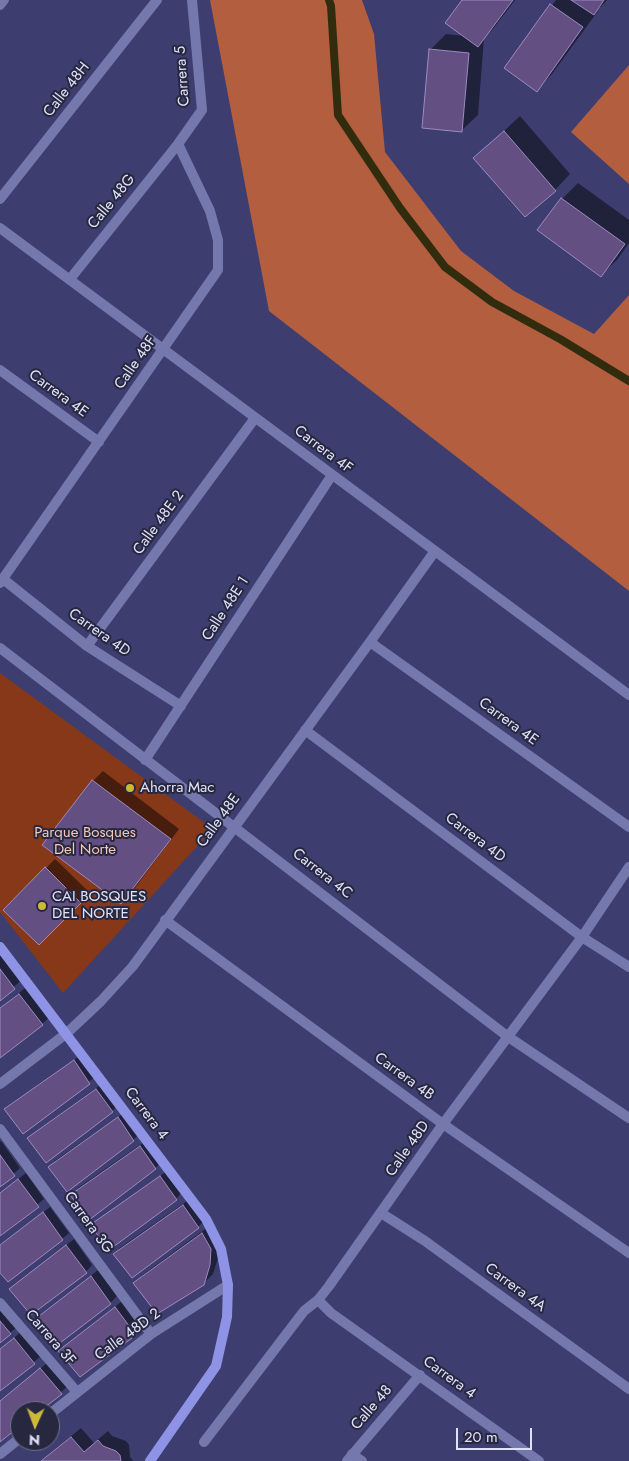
<!DOCTYPE html>
<html>
<head>
<meta charset="utf-8">
<style>
	body { margin:0 }
	#map { position:relative; width:629px; height:1461px; overflow:hidden; background:#3d3e6f; font-family:Jost,sans-serif }
	canvas { display:block }
	.north { position:absolute; left:10px; top:1401px; width:50px; height:50px; box-sizing:border-box; background:#27283f; border:1px solid #71728a; border-radius:50%; rotate:182deg; font-size:14px; font-weight:700; line-height:20px; text-align:center; color:#e0e2fb }
	.north::after { content:''; display:block; margin:auto; width:18px; height:22px; background:#ccb938; clip-path:polygon(50% 0,100% 100%,50% 72%,0 100%) }
	.scale { position:absolute; left:456px; top:1428px; width:76px; height:22px; box-sizing:border-box; border:2px solid #e0e2fb; border-top:0; padding-left:6px; font-size:15px; line-height:18px; white-space:nowrap; color:#e0e2fb; -webkit-text-stroke:4px #27283f; paint-order:stroke }
</style>
</head>
<body>
<div id="map">
<canvas width="629" height="1461"></canvas>
<div class="north">N</div>
<div class="scale">20 m</div>
</div>
<script>
const context = document.querySelector('canvas').getContext('2d');
context.lineJoin = 'round';
function paint(path, color) { context.fillStyle = color; context.fill(path, 'evenodd'); }
const toPath = rows => new Path2D(rows.map(r => 'M' + r).join(''));
function stroke(path, color, width, dash) { context.strokeStyle = color; context.lineWidth = width; context.lineCap = dash ? 'butt' : 'round'; context.setLineDash(dash || []); context.stroke(path); }
function drawText(font, color, halo, rows, align = 'center') {
  context.font = font + ' Jost,sans-serif'; context.lineWidth = 4; context.setLineDash([]); context.textBaseline = 'middle'; context.strokeStyle = halo; context.fillStyle = color; for (const [text, x, y, turn = 0] of rows) {
    context.save(); context.translate(x, y); context.rotate((+turn || 0) * Math.PI / 180); context.textAlign = isNaN(turn) ? turn : align; if (halo) context.strokeText(text, 0, 0); context.fillText(text, 0, 0); context.restore();
  }
}
paint(toPath([
	[0,673,213,829,63,993,0,912]
]), '#863819');
paint(toPath([
	[210,0,362,0,374,34,385,152,461,251,514,291,594,334,629,295,629,591,269,311],
	[629,65,629,184,571,132]
]), '#b25e3f');
paint(toPath([
	[464,0,515,0,493,29,484,38,478,115,462,130,430,50,446,34,466,36],
	[556,0,607,0,597,11,598,11,552,74,537,90,506,67],
	[520,116,570,174,555,190,475,158],
	[578,183,629,220,629,243,617,260,601,275,539,230,562,199],
	[103,771,179,829,131,893,121,902,93,781],
	[55,859,90,893,39,943,5,910],
	[0,950,24,978,0,999],
	[29,985,52,1015,42,1024,0,1057,0,1008],
	[81,1055,96,1076,24,1133,6,1109,12,1103],
	[103,1083,119,1105,112,1111,28,1138,35,1132],
	[125,1112,140,1133,133,1140,50,1167,56,1160],
	[147,1140,162,1162,155,1168,72,1195,78,1188],
	[1,1141,20,1168,0,1186,0,1142],
	[167,1171,182,1192,176,1199,92,1226,99,1219],
	[26,1173,44,1199,0,1235,0,1193],
	[190,1199,205,1220,198,1227,114,1254,121,1247],
	[50,1207,69,1233,62,1239,0,1271,0,1245],
	[212,1224,219,1255,213,1274,203,1284,135,1283,144,1274],
	[74,1239,92,1265,86,1272,18,1283],
	[98,1270,117,1296,110,1303,35,1320],
	[122,1301,141,1327,135,1334,60,1351],
	[0,1307,17,1327,0,1341],
	[21,1332,41,1356,0,1389,0,1349],
	[47,1363,67,1387,38,1411,20,1411,20,1425,0,1440,0,1402],
	[81,1428,94,1443,108,1431,112,1436,126,1441,129,1445,130,1457,133,1461,41,1461]
]), '#0007');
stroke(toPath([
	[329,0,331,6,338,115,400,208,445,267,492,302,560,339,629,381]
]), '#312c0d', 8);
const building = toPath([
	[462,0,513,0,478,47,445,23,462,0],
	[571,0,604,0,594,15,571,0],
	[550,4,583,27,537,92,504,68,550,4],
	[429,49,469,53,462,132,422,128,429,49],
	[504,131,556,191,525,217,473,158,504,131],
	[561,198,625,244,601,277,537,230,561,198],
	[92,780,171,839,121,904,42,845,92,780],
	[45,867,81,903,39,945,3,910,45,867],
	[0,969,15,989,0,1001,0,969],
	[19,994,43,1025,0,1058,0,1008,19,994],
	[74,1060,90,1084,23,1134,4,1109,74,1060],
	[96,1089,113,1112,46,1163,27,1138,96,1089],
	[118,1117,134,1141,67,1192,48,1167,118,1117],
	[140,1146,156,1169,89,1220,70,1195,140,1146],
	[0,1155,15,1176,0,1187,0,1155],
	[160,1176,177,1200,109,1250,90,1225,160,1176],
	[18,1179,39,1207,0,1236,0,1193,18,1179],
	[183,1205,199,1228,132,1278,113,1254,183,1205],
	[43,1212,63,1240,8,1282,0,1273,0,1245,43,1212],
	[202,1233,211,1249,210,1265,204,1285,157,1314,133,1283,202,1233],
	[66,1245,87,1273,31,1315,9,1289,66,1245],
	[91,1276,111,1304,56,1346,34,1320,91,1276],
	[115,1307,136,1335,80,1377,58,1351,115,1307],
	[0,1321,11,1334,0,1343,0,1321],
	[14,1338,35,1364,0,1391,0,1349,14,1338],
	[40,1368,62,1394,40,1411,20,1411,20,1426,0,1442,0,1401,40,1368],
	[71,1437,84,1452,98,1440,103,1446,116,1451,120,1455,121,1461,41,1461,71,1437]
]);
paint(building, '#634f82');
stroke(building, '#9d8ac1', 1);
stroke(toPath([
	[0,199,157,0],
	[0,228,629,695],
	[70,279,178,144,202,110,192,0],
	[0,370,99,442],
	[3,579,87,646,181,706],
	[0,583,218,270,218,240,210,211,178,144],
	[370,642,629,827],
	[87,646,255,418],
	[0,648,507,1036,629,1118],
	[305,730,582,937,629,967],
	[145,760,332,475],
	[165,920,443,1124,629,1253],
	[0,1084,67,1033,101,1001,133,966,370,642,435,551],
	[0,1129,151,1334],
	[381,1213,425,1241,629,1389],
	[318,1300,331,1313,539,1461],
	[0,1303,77,1392],
	[50,1414,151,1334,228,1285],
	[204,1442,304,1311,318,1300,329,1286,443,1124,582,937,629,867],
	[0,1454,20,1438],
	[352,1454,362,1461],
	[347,1461,420,1375]
]), '#7578ac', 10);
stroke(toPath([
	[0,5,4,0]
]), '#7578ac', 10);
stroke(toPath([
	[0,947,206,1219,221,1249,228,1285,227,1317,216,1366,150,1461]
]), '#8f93e6', 10);
for (const [x, y, r, color] of [
	[130,788,5,"#ccb938"],
	[42,906,5,"#ccb938"]
]) { const dot = new Path2D(); dot.arc(x, y, r, 0, 2 * Math.PI); context.fillStyle = color; context.fill(dot); stroke(dot, '#27283f', 2); }
drawText('15px', '#e0e2fb', '#27283f', [
	["Carrera 5",183,76,-94],
	["Calle 48H",67,90,-52],
	["Calle 48G",112,202,-51],
	["Calle 48F",136,363,-55],
	["Carrera 4E",58,394,36],
	["Carrera 4F",323,450,37],
	["Calle 48E 2",159,523,-54],
	["Calle 48E 1",226,609,-57],
	["Carrera 4D",99,633,35],
	["Carrera 4E",508,722,36],
	["Calle 48E",219,821,-54],
	["Carrera 4D",475,838,37],
	["Carrera 4C",322,874,38],
	["Carrera 4B",404,1077,36],
	["Carrera 4",146,1114,53],
	["Calle 48D",408,1149,-55],
	["Carrera 3G",88,1223,54],
	["Carrera 4A",515,1288,36],
	["Calle 48D 2",128,1335,-36],
	["Carrera 3F",50,1338,49],
	["Carrera 4",449,1378,36],
	["Calle 48",372,1408,-49]
]);
drawText('15px', '#e0e2fb', '#27283f', [
	["Ahorra Mac",140,788],
	["CAI BOSQUES",52,897],
	["DEL NORTE",52,914]
], 'left');
drawText('15px', '#f6c7b6', '#27283f', [
	["Parque Bosques",85,833],
	["Del Norte",85,850]
]);
</script>
</body>
</html>
